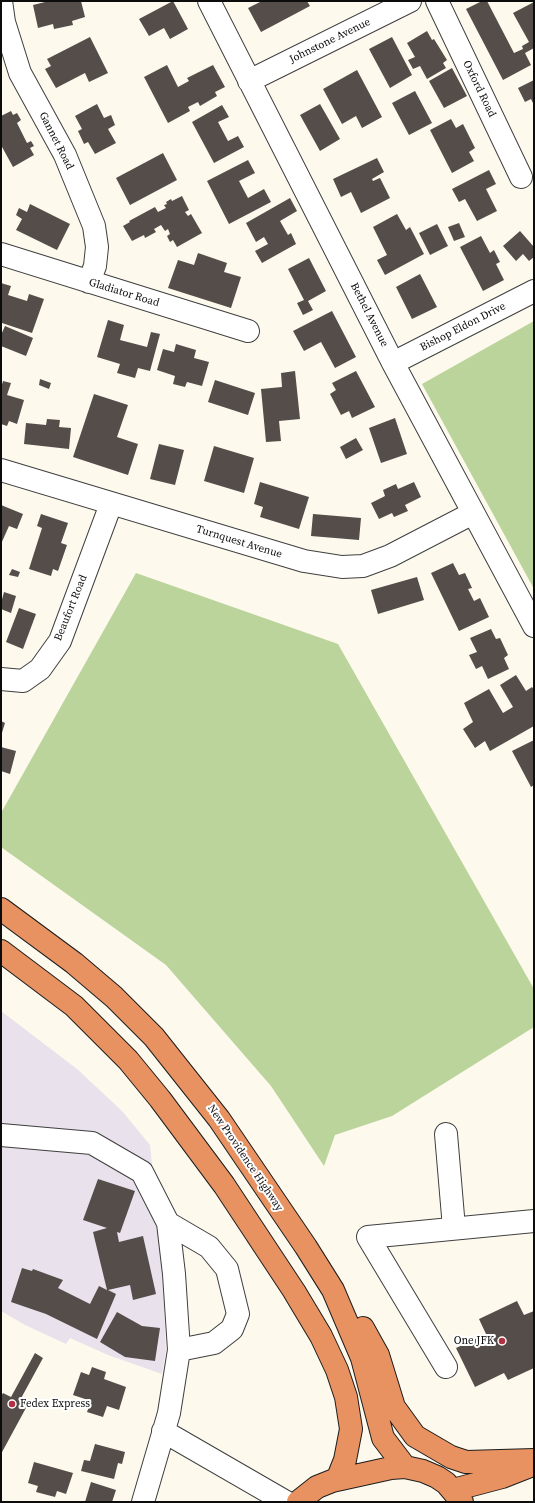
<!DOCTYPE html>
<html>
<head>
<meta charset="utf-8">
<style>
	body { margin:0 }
	#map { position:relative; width:535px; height:1503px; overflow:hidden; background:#fdf9ed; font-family:"Source Serif 4",serif }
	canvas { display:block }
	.frame { position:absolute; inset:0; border:2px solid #0c0c0c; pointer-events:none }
</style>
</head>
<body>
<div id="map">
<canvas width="535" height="1503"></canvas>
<div class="frame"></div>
</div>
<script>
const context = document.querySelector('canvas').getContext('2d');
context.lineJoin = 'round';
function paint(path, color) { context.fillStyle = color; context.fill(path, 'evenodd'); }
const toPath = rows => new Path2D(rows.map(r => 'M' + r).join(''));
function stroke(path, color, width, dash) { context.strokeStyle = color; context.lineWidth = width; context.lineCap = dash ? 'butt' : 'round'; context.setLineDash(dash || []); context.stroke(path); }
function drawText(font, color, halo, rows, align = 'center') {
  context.font = font + ' "Source Serif 4",serif'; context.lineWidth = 4; context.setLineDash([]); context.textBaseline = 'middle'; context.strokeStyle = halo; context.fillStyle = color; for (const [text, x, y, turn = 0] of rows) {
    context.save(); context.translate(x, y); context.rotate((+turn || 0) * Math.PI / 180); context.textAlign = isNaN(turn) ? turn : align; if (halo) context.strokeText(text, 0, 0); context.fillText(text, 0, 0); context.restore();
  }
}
paint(toPath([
	[1,1011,77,1069,122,1111,150,1145,163,1276,166,1351,162,1374,108,1355,70,1338,66,1344,25,1325,1,1311]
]), '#e9e1eb');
paint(toPath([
	[534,321,534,589,422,384],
	[136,573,338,644,534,989,534,1027,392,1116,335,1135,324,1166,271,1086,166,965,1,847,1,813]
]), '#bad49b');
paint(toPath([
	[45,1,81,1,85,17,72,21,73,25,54,29,53,24,38,28,33,5,45,2],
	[173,1,188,29,170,39,164,28,149,36,139,19],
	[262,1,307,1,310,6,261,32,248,8],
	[482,1,487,1,514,53,523,49,522,46,529,42,513,13,534,2,534,48,525,53,531,65,503,80,466,9],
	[427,31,432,40,434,39,447,60,443,63,446,68,427,79,420,66,413,69,408,60,415,57,407,43],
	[90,37,108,73,89,82,85,73,56,88,45,69,51,66,47,59],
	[392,37,412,75,390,88,369,49],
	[167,65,178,87,189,81,187,78,213,65,225,87,215,92,217,96,200,106,198,102,188,107,190,111,168,123,144,77],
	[452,68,467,96,444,108,429,81],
	[357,70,382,117,362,128,356,116,342,124,323,89],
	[534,80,534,105,531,99,525,102,518,88],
	[415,91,432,123,409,135,392,103],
	[97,104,104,118,111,115,115,125,108,129,116,143,95,154,88,142,84,144,78,131,82,129,75,116],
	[320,104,340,139,320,151,300,115],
	[222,105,229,117,218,122,228,141,238,136,244,147,214,163,192,122],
	[11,111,13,115,17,113,21,120,17,123,27,143,31,141,34,146,30,148,34,155,13,167,1,145,1,116],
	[451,119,456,128,463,124,475,148,469,152,474,161,452,173,430,130],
	[163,153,177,180,130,205,116,178],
	[377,158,384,172,372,179,373,181,380,178,390,198,361,213,351,192,341,197,333,179],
	[248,160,255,173,239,181,248,198,264,189,271,202,229,224,207,181],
	[489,170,496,184,486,189,497,211,477,221,465,199,459,202,452,189],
	[182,196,189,210,185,212,188,216,191,214,202,233,177,247,173,240,170,242,167,236,170,234,168,229,165,231,161,225,154,229,156,232,145,238,144,235,132,241,123,226,130,222,129,221,155,207,158,212,166,208,164,205,167,204,166,202,171,199,172,201],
	[290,198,297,211,280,221,288,235,291,233,296,244,262,263,255,251,268,244,264,237,256,242,246,223],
	[30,204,70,224,57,250,16,230,22,219,16,215,19,208,27,212],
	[397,214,406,230,410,227,424,254,385,275,377,260,387,255,373,227],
	[459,223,465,237,454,241,448,227],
	[437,224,448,246,430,255,419,233],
	[520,231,534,247,534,257,529,261,523,254,516,261,503,246],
	[481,236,490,253,494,250,500,262,496,264,504,280,483,291,460,247],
	[198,253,227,263,224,272,241,277,231,308,168,288,178,260,194,265],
	[309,258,326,291,308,301,313,310,303,315,297,303,304,300,288,269],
	[420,274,437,307,412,319,396,287],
	[1,283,11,286,8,295,27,301,29,294,44,299,32,333,2,323,1,326],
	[332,311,356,357,335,368,321,342,304,351,293,331],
	[108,320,124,325,120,340,147,347,151,332,160,334,150,371,138,368,135,378,117,373,120,364,97,357],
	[5,326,33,338,26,356,1,346,1,335],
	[176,344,196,350,194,358,209,362,202,386,187,382,185,387,173,384,175,376,157,370,163,349,174,352],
	[295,371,300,419,279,421,281,441,266,442,261,389,282,387,281,373],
	[356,371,375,407,352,418,349,411,341,415,330,394,336,390,332,383],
	[40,379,51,383,49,389,39,385],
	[215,380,255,393,248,415,208,402],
	[3,381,11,383,7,395,24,400,17,424,9,421,7,426,1,424,1,388],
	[94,394,128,405,117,437,138,444,128,475,73,457],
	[395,418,407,454,381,463,369,428],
	[47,419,60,420,59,427,71,428,69,449,24,444,26,423,46,425],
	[356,438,363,450,346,459,340,447],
	[159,444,184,450,175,485,150,479],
	[214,446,254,458,244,493,204,481],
	[260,482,309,497,299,529,260,517,263,507,254,504],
	[414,482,421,497,405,505,408,511,394,517,392,513,379,519,371,503,385,496,383,490,396,484,398,489],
	[1,505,23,514,17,529,9,526,1,544],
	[41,514,68,523,61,543,67,545,58,571,53,569,51,576,29,569,42,528,37,526],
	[313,514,361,518,359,540,311,536],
	[453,563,459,575,465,573,472,588,468,589,474,601,480,598,489,617,459,631,431,573],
	[12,569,20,572,18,577,9,575],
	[417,577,424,600,378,614,371,590],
	[4,592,16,596,11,613,1,609,1,603],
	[19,608,36,614,23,649,6,642],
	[491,629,496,639,500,638,508,655,504,658,509,669,488,679,482,666,476,669,469,655,477,652,470,638],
	[516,675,526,691,532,687,534,690,534,726,490,751,485,741,475,748,463,729,473,722,464,703,489,689,503,713,513,707,500,685],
	[1,721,5,723,1,736],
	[534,740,534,785,531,787,512,751],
	[1,747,16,751,10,774,1,771],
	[98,1179,135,1191,120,1233,117,1232,119,1242,143,1236,156,1294,133,1300,130,1285,108,1290,116,1294,97,1339,46,1314,11,1302,22,1268,32,1271,33,1269,63,1280,58,1288,90,1304,99,1286,107,1290,93,1232,107,1228,83,1220],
	[517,1301,524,1315,534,1311,534,1368,508,1380,504,1373,475,1387,456,1348,486,1334,479,1319],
	[117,1312,142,1326,160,1328,155,1361,125,1357,100,1342],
	[35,1353,43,1358,19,1402,27,1406,1,1454,1,1396,3,1393,11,1397],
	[92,1367,106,1372,104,1379,126,1387,119,1410,107,1406,103,1417,87,1412,91,1401,73,1395,81,1372,89,1375],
	[95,1444,125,1452,122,1464,118,1463,114,1479,81,1471,84,1460,90,1461],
	[34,1462,73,1473,66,1494,57,1491,55,1497,36,1492,38,1486,28,1483],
	[91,1482,116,1490,112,1502,85,1502]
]), '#544d4a');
const minor = toPath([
	[1,1,4,22,20,73,65,155,94,226,97,247,95,266,89,282],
	[209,1,393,363,534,626],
	[437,1,521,177],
	[249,81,410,1],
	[1,254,248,331],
	[393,363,534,291],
	[1,470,304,561,342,567,363,566,390,556,473,513],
	[1,679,23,681,40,669,60,641,111,504],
	[446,1134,454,1228],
	[1,1135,92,1143,142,1172,168,1223,174,1274,179,1350,169,1413,143,1502],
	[168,1223,209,1247,227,1269,238,1314,232,1329,214,1343,179,1350],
	[446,1367,368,1237,534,1221],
	[163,1431,286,1502]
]);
const highway = toPath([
	[1,909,74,963,114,997,154,1037,219,1119,306,1247,333,1290,362,1358,383,1438,405,1467],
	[1,951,74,1006,128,1060,160,1099,224,1185,294,1291,321,1336,337,1370,346,1397,351,1429,345,1460,337,1480],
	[363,1328,378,1355,394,1407,415,1436,451,1457,466,1462,534,1460],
	[453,1490,502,1477,530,1466],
	[298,1502,317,1487,332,1481,391,1468,405,1467,423,1471,437,1477,446,1483,462,1502]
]);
stroke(minor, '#3f3f3f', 24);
stroke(highway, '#1d1d1d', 24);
stroke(minor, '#fff', 22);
stroke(highway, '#e89261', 22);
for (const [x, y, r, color] of [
	[502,1341,4,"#b03142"],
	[12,1404,4,"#b03142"]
]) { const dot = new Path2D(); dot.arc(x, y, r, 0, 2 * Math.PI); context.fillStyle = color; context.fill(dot); stroke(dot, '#fff', 1.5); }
drawText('11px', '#0c0c0c', '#fff', [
	["Johnstone Avenue",330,41,-26],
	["Oxford Road",479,89,64],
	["Gannet Road",56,141,63],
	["Gladiator Road",124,293,17],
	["Bethel Avenue",369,315,63],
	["Bishop Eldon Drive",463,327,-27],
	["Turnquest Avenue",239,542,17],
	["Beaufort Road",71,608,-68],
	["New Providence Highway",245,1158,56]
]);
drawText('11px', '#0c0c0c', '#fff', [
	["One JFK",494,1341],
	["Fedex Express",20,1404,"left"]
], 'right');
</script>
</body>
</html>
